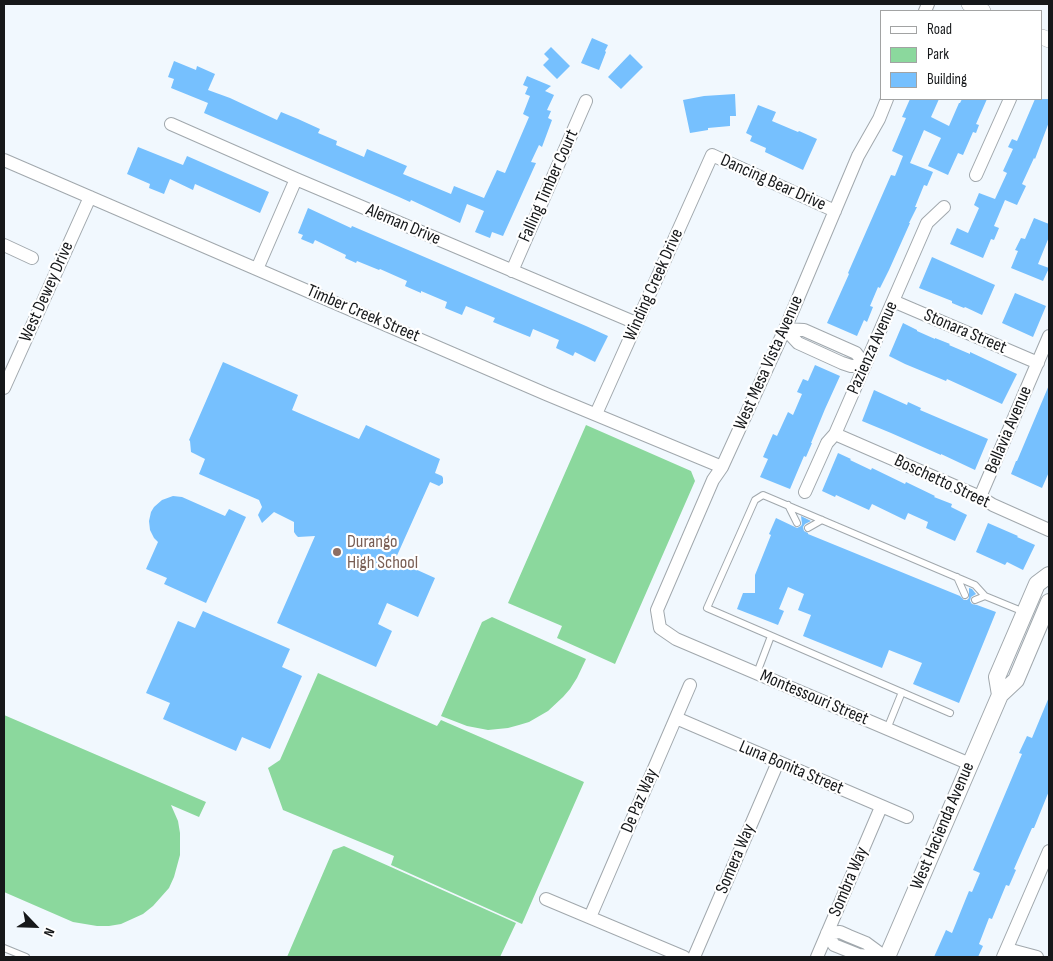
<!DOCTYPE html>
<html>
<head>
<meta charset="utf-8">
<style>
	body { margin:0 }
	#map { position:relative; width:1053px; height:961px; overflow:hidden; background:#f1f8fe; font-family:"Sofia Sans Condensed",sans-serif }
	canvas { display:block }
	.frame { position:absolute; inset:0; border:5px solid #16181a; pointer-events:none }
	.legend { position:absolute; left:880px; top:10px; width:162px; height:90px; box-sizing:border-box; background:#fff; border:1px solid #a2a3a3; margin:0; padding:6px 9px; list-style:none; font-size:15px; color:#16181a }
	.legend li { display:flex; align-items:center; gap:10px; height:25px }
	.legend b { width:25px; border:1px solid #a2a3a3 }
	.north { position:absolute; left:10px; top:901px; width:50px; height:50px; -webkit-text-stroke:4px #fff; paint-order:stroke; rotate:114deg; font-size:14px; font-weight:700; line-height:20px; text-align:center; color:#16181a }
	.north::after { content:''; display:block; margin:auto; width:18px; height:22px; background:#16181a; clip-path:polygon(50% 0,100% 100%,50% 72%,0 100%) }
</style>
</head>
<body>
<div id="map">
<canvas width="1053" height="961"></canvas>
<div class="frame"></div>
<ul class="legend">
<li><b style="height:6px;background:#fff"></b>Road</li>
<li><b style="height:14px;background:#8bd89d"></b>Park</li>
<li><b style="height:14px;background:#76c0fe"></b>Building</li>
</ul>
<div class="north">N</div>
</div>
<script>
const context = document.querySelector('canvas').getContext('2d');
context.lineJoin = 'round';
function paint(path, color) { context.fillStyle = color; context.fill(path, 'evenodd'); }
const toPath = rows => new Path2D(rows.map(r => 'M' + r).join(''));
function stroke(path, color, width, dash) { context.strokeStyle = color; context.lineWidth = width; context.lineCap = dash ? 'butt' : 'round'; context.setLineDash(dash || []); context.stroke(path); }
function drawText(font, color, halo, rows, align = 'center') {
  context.font = font + ' "Sofia Sans Condensed",sans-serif'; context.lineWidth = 4.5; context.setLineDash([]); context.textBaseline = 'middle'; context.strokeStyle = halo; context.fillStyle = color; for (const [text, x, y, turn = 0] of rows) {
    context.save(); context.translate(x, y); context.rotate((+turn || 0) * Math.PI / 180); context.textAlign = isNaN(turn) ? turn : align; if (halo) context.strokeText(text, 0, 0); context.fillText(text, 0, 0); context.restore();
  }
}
paint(toPath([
	[586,425,691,471,695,481,615,664,557,638,562,626,508,603],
	[492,617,586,659,577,678,570,689,563,697,548,711,529,722,519,725,508,728,488,730,467,726,441,716,482,622],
	[318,673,437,726,441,720,584,782,522,924,391,865,394,856,283,810,268,768,280,760],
	[4,715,206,802,199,817,171,805,178,821,180,833,180,855,174,877,169,888,153,906,143,914,121,924,109,926,97,926,73,922,4,892],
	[344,846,516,923,500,957,287,957,333,850]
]), '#8bd89d');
paint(toPath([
	[592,38,608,45,605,51,606,52,599,70,581,63],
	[551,47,570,66,557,79,543,65,549,59,544,54],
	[630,54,643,67,621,89,608,77],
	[174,61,196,70,197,66,215,74,208,90,230,98,277,120,281,112,298,119,320,129,318,133,337,141,336,145,364,157,367,149,407,166,403,174,451,194,454,186,484,198,497,170,505,173,529,117,523,114,530,96,525,94,528,87,523,85,527,76,551,86,545,91,554,95,547,110,551,111,548,118,552,120,542,147,539,145,531,162,536,163,503,236,492,232,490,238,475,232,484,211,467,204,460,223,411,200,410,202,399,197,204,113,208,103,171,88,174,79,168,77],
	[735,94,736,116,730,116,730,126,708,128,708,130,690,133,683,100,704,96],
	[910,99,939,99,931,117,949,126,959,103,960,103,962,99,987,99,976,124,979,125,976,133,973,132,963,155,958,153,948,175,928,166,941,138,924,130,910,163,933,172,927,186,924,185,915,207,917,207,909,223,910,223,889,270,880,288,878,287,870,306,873,307,867,322,864,320,857,336,827,323,849,274,848,273,891,175,895,176,903,156,892,151,906,118,902,117],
	[1035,99,1049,99,1049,122,1035,159,1034,158,1022,184,1026,186,1017,205,1005,200,994,226,999,228,994,240,991,239,983,258,950,244,957,228,968,233,979,208,974,205,979,193,995,199,1007,173,1003,171,1013,149,1008,147,1012,139,1017,141],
	[758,105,776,112,772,121,798,132,799,131,817,139,803,170,765,152,766,148,750,141,752,136,746,133],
	[138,147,183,165,187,156,269,192,260,213,195,184,193,190,170,179,164,194,149,188,150,184,127,174],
	[308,208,351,228,352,226,586,326,608,336,595,362,575,352,573,356,556,348,559,340,533,329,530,337,493,322,495,318,466,306,462,315,445,308,447,302,421,291,421,293,405,286,407,281,380,269,379,270,357,261,356,263,345,258,346,255,315,240,313,244,301,239,303,235,298,233],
	[1034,218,1049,224,1049,237,1038,264,1049,268,1043,281,1011,268,1018,251,1015,250,1021,238,1025,239],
	[932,257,995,285,982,315,965,307,964,308,952,303,952,301,919,288],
	[1015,293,1046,306,1033,337,1002,323],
	[903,323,917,330,917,331,935,339,935,338,950,344,949,345,970,354,970,352,1017,374,1002,404,947,379,946,381,905,364,889,356],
	[223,362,298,395,292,410,359,439,366,425,440,459,435,473,442,476,443,478,443,483,439,486,430,482,395,560,435,578,418,617,387,603,378,624,392,631,376,667,277,623,315,536,298,537,296,535,294,532,294,522,274,512,262,523,258,515,262,507,259,500,199,474,205,459,191,452,190,441,189,440],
	[815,365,840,376,825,409,811,443,812,443,806,457,804,456,790,489,760,477,768,459,763,457,773,434,777,436,788,412,793,415,802,394,797,392,803,379,808,381],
	[1049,385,1049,472,1042,488,1011,474,1016,461,1017,461],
	[874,390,907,405,908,402,921,408,920,410,988,439,975,470,941,454,941,455,891,433,862,421],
	[838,453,851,459,850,460,871,470,872,468,905,484,906,482,935,496,934,497,952,504,951,507,967,515,955,541,926,528,928,522,908,513,905,520,872,504,869,510,836,495,835,497,822,491],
	[173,496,182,497,225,516,229,509,246,517,206,603,164,584,167,578,146,569,158,542,154,538,150,530,149,521,151,512,154,507,162,500],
	[801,516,811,521,805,524,803,527,804,531,808,533,808,534,960,596,964,600,967,600,969,598,969,588,972,589,976,594,971,597,970,601,972,604,977,605,996,612,959,703,913,684,922,663,889,650,882,668,803,636,811,615,798,610,804,594,788,587,779,609,784,611,778,625,737,609,743,593,755,593,755,575,771,535,769,534,776,518,797,528,801,526,802,524],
	[988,523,1018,536,1017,537,1035,545,1023,570,1007,562,1005,565,976,552],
	[203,611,290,649,282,667,302,676,270,749,242,737,236,751,163,719,170,703,146,693,178,621,195,628],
	[1049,697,1049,791,1034,828,1032,828,1014,869,1016,870,1009,886,1006,885,992,919,989,918,979,944,983,946,978,957,934,957,946,930,952,933,969,891,972,892,980,873,973,870,1022,754,1019,753,1027,736,1032,738]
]), '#76c0fe');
const service = toPath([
	[788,505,797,523],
	[808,528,822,520],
	[957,577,965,595],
	[975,600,985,596],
	[757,673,771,636],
	[950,713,707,608,755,500,763,495,975,585,985,596,1024,612],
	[887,729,902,692],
	[4,948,26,957]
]);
const minor = toPath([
	[925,11,928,4],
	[887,99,879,119,858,156,785,329,722,467,713,480,657,610,660,628,676,639,970,764],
	[171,124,296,179,636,323],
	[4,160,546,394,722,467],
	[976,175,1010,99],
	[4,245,32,258],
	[257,269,296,179],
	[512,271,586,101],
	[893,301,1038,363],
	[785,329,798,343,842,363,851,366,865,365],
	[785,329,804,330,856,353,865,365],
	[4,388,90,197],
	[596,414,712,155,835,211],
	[835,434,980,497,993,505,1049,530],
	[805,492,827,443,835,434,927,223,944,207],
	[980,497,1049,336],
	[676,718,907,817],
	[546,899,684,957],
	[590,917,690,685],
	[1007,949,1037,957],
	[694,957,778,762],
	[817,957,881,807],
	[877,957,859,955,834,945,827,933,840,932,849,936,866,943,885,957],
	[1003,957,1049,851]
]);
const tertiary = toPath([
	[969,4,983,11],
	[1042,37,1049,40]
]);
const secondary = toPath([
	[1000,695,997,677,1037,584,1049,575],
	[887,957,1000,695,1016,680,1049,602]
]);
stroke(service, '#a1a8ad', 8);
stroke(minor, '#a1a8ad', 14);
stroke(tertiary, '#a1a8ad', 16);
stroke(secondary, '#a1a8ad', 18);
stroke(service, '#fff', 6);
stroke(minor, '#fff', 12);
stroke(tertiary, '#fff', 15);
stroke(secondary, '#fff', 16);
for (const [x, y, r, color] of [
	[337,552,5,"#8d6e63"]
]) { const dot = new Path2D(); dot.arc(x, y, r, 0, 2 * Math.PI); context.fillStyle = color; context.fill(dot); stroke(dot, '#fff', 2); }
drawText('18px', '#16181a', '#fff', [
	["Dancing Bear Drive",773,183,24],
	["Falling Timber Court",549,186,-66],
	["Aleman Drive",403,225,23],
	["Winding Creek Drive",654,285,-66],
	["West Dewey Drive",47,292,-66],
	["Timber Creek Street",363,314,23],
	["Stonara Street",965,332,23],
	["Pazienza Avenue",873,348,-66],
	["West Mesa Vista Avenue",769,363,-66],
	["Bellavia Avenue",1009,430,-67],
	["Boschetto Street",942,482,25],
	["Montessouri Street",814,698,23],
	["Luna Bonita Street",791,768,23],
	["De Paz Way",640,801,-67],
	["West Hacienda Avenue",943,826,-67],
	["Somera Way",736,859,-67],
	["Sombra Way",849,882,-67]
]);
drawText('18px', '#785e54', '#fff', [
	["Durango",347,542],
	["High School",347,563]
], 'left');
</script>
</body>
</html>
